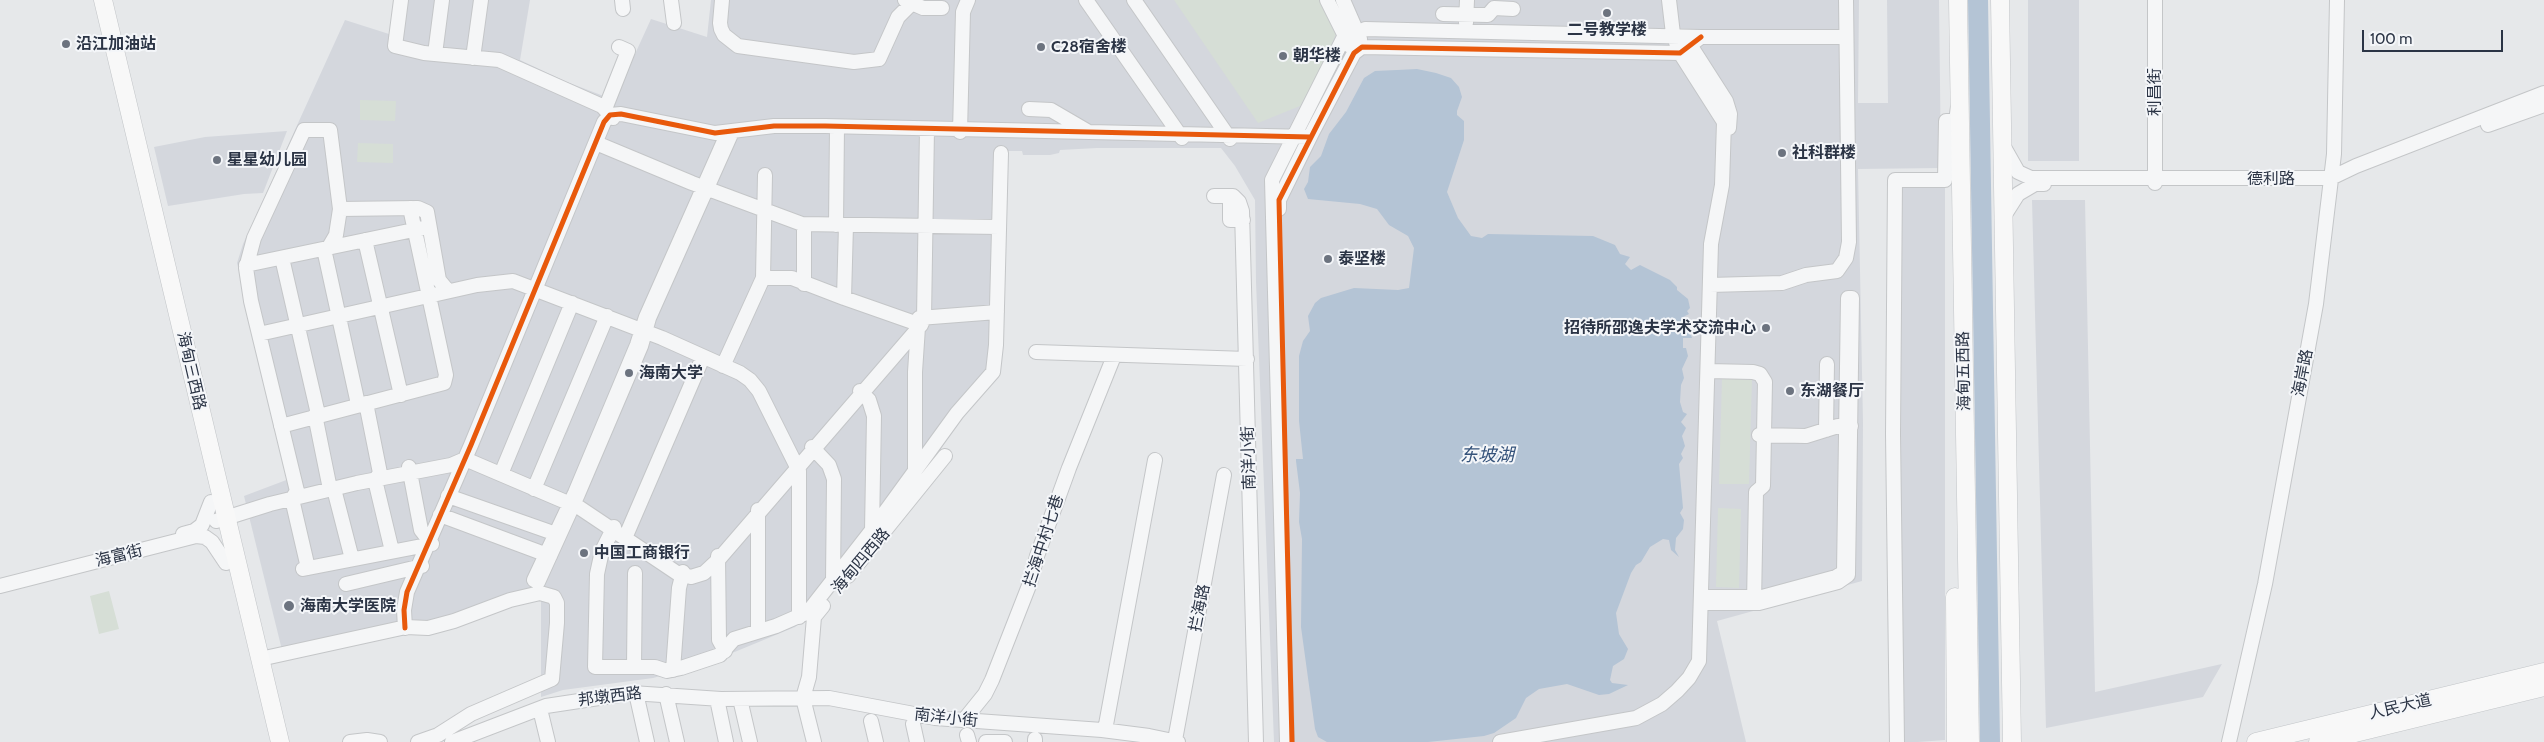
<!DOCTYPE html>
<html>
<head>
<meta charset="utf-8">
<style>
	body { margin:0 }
	#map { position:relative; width:2544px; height:742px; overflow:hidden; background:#e6e8ea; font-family:Cabin,sans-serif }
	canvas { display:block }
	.scale { position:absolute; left:2362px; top:30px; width:141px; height:22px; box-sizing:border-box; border:2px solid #2b3445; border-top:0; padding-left:6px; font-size:15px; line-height:18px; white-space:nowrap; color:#2b3445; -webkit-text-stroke:4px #f4f6f9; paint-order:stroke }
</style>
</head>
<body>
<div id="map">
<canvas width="2544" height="742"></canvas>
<div class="scale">100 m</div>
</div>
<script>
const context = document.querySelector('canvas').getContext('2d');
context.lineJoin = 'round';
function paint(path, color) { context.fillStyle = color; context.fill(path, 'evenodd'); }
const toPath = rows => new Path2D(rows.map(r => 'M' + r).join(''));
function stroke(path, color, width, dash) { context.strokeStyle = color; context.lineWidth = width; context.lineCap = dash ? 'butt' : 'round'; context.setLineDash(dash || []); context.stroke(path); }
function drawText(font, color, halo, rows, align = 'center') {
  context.font = font + ' Cabin,"Noto Sans SC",sans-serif'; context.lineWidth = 4; context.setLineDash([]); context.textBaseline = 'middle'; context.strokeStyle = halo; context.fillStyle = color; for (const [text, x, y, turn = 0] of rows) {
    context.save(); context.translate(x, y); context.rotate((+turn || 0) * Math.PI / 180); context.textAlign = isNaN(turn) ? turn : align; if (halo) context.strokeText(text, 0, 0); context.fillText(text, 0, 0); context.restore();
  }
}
paint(toPath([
	[396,0,530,0,520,60,567,82,614,100,651,19,707,37,711,0,1859,0,1858,103,1888,103,1887,0,1939,0,1941,168,1858,169,1863,423,1862,581,1717,621,1746,742,1274,742,1256,282,1255,200,1235,166,1221,148,1097,148,1060,150,1059,153,1050,155,1023,155,1022,151,1003,151,998,361,960,416,931,466,802,622,795,627,708,663,653,678,563,690,541,697,541,600,525,600,406,635,365,642,282,650,244,496,289,479,237,263,243,244,345,20,389,34],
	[2028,0,2079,0,2079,161,2028,161],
	[287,131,263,193,244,194,168,206,154,147,205,137],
	[1895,180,1945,180,1945,740,1918,742,1897,742],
	[2032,200,2085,200,2095,692,2222,664,2203,697,2046,728]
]), '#d4d7dd');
paint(toPath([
	[1174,0,1320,0,1336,34,1320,72,1300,106,1258,123],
	[360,100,396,101,395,121,360,120],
	[358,143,393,144,393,163,357,162],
	[1722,378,1752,379,1749,484,1719,484],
	[1718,508,1741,509,1739,588,1716,587],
	[109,591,119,629,99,634,90,596]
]), '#d6ded6');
paint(toPath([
	[1968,0,1988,0,2000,742,1980,742],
	[1397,70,1417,69,1436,73,1451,78,1459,87,1462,97,1457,111,1457,115,1464,121,1464,140,1447,192,1458,218,1471,236,1482,238,1488,234,1593,236,1615,245,1620,254,1630,257,1625,264,1631,270,1640,265,1670,280,1677,287,1677,290,1688,299,1690,308,1687,311,1689,314,1683,317,1692,338,1683,338,1683,348,1686,348,1688,356,1682,369,1684,378,1681,385,1680,402,1683,412,1687,414,1681,422,1686,428,1682,436,1685,446,1681,454,1683,458,1679,464,1683,508,1680,513,1684,520,1683,529,1676,538,1675,550,1679,557,1671,550,1669,540,1663,539,1650,547,1641,562,1636,565,1631,573,1616,613,1619,634,1628,649,1624,659,1613,666,1610,680,1612,683,1628,685,1609,694,1599,695,1567,684,1539,689,1526,698,1516,718,1494,733,1484,736,1428,742,1327,742,1318,737,1315,729,1301,627,1302,539,1299,522,1300,493,1296,461,1296,459,1303,459,1299,421,1299,356,1303,341,1310,331,1308,316,1315,303,1321,298,1354,288,1398,290,1409,288,1414,248,1408,236,1389,225,1377,209,1360,204,1308,199,1304,189,1308,182,1310,167,1321,156,1329,134,1346,112,1364,78,1375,71]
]), '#b4c4d5');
const minor = toPath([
	[401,0,395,46,424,53,499,60,602,106,613,118],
	[622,0,623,9],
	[671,0,674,23],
	[722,0,720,23,721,29,724,35,738,46,854,62,879,59,898,17,912,3],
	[905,0,923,8,942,8],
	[1086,0,1182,138],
	[1134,0,1230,139],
	[1327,0,1350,46],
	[1343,0,1360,39],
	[1443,14,1488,15,1494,8,1513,9],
	[1466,23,1467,0],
	[1685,37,1726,101,1730,114,1729,128],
	[435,54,442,0],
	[473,58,481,0],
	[605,109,628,51,619,47],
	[1029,109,1051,110,1087,131],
	[2488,125,2544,105],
	[728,132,646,317,637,345,575,493,534,580,538,582,578,494,641,346,649,318,732,132],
	[960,132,963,12,968,0],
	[596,143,692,183,802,224,999,227],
	[2005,149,2018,172,2031,178,2331,178,2356,166,2544,93],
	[2155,183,2155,0],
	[1214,196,1233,196,1239,202,1242,211,1256,742],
	[1230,196,1230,220,1243,220],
	[1279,209,1279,200,1313,131,1354,53,1362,47,1680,53,1701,37],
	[2004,216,2018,194,2035,184,2044,184],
	[836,225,837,127],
	[846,225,844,298,921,325],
	[365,240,401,395],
	[329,247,336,235,340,209],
	[324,249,358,404],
	[282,258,318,414],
	[246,265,423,228],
	[763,278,765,175],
	[804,284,804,225],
	[1710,285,1782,283,1806,275,1837,271,1846,258,1849,242,1846,0],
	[919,318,997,312],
	[259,334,477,285,513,281,662,338,740,373,750,380,759,391,799,471,799,617],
	[1036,352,1247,359],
	[723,366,763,278,792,278,844,298],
	[1708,371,1753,372,1760,374,1765,382,1763,486,1756,492,1754,603],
	[860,391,869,400,874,416,872,530],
	[366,403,380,473,375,480,392,551],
	[315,415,329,484,334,489,352,559],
	[281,426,444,383,446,375,410,208],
	[1826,430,1827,364],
	[1759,435,1806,436,1838,426,1851,426],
	[812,447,829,465,834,479,833,581],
	[409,467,421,530,432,544],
	[915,472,915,372,918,327],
	[501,474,572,303],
	[534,489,607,316],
	[448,496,559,535],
	[758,510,758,630],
	[440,515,550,556],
	[216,521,270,504,357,483,451,465,465,459,580,508,677,573,691,577,704,573,719,559,921,325,924,318,927,129],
	[614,527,602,551,597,574,595,667,655,667,667,671,681,668,720,655,734,639,776,626,808,612,872,530,957,413,993,372,996,345,1001,153],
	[183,534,194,531,202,525,211,502],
	[625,538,703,357],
	[718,556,719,640,725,651],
	[308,568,292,499,297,491,251,301,246,268,254,238,304,130,330,130,340,209,418,208,427,212,439,280,448,291],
	[303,569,432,544],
	[848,576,945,456],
	[346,584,422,566],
	[0,586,196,536,205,537,212,542,226,563],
	[1702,603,1759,603,1838,582,1848,575,1852,298,1848,298,1844,572,1836,577,1762,597,1702,597],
	[405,628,404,610,407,592,471,445,604,122,610,115,621,114,715,133,774,126,825,126,1310,137],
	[260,659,406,627,428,628,454,621,510,600,540,593,554,597,557,603,557,623,552,679,471,714,438,735,418,742],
	[634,667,635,573],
	[673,670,679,588,683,572],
	[636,693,647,742],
	[666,694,677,742],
	[717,699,726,742],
	[740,699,750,742],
	[540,709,548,742],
	[964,720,985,694,992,680,1030,583,1037,556,1069,468,1114,356],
	[871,721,876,742],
	[913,724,917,742],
	[1105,730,1155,460],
	[967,735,969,742],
	[1035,739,1035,742],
	[1175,740,1224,475],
	[350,742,367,740,380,742],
	[452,742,546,706,632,693,721,699,829,698,935,718,1102,730,1149,736,1178,742],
	[814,742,803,698,809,677,814,617,823,606],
	[986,742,1005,742],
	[1287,742,1272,180,1343,39,1365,29,1701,37,1845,37],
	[1500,742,1636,718,1662,704,1677,691,1689,678,1699,661,1711,244,1722,185,1724,122,1680,53,1673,34,1669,0],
	[1897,742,1893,434,1895,180,1945,180,1946,121,1956,121,1958,107],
	[2229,742,2265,584,2316,304,2334,154,2337,0]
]);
const major = toPath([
	[103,0,280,742],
	[1958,0,1970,742],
	[2000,0,2012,742],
	[1955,597,1956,742],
	[2256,742,2544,672],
	[2318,742,2544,687]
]);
stroke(minor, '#c4c6c8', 16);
stroke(major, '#c2c5c8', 19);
stroke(minor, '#f5f6f7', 14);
stroke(major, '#f8f8f8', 18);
stroke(toPath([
	[405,628,404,610,407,592,471,445,604,122,610,115,621,114,715,133,774,126,825,126,1310,137],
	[1292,742,1279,200,1354,53,1362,47,1680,53,1701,37]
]), '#e8590c', 5);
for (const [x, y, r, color] of [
	[1607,13,5,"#6c737f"],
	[66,44,5,"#6c737f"],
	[1041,47,5,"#6c737f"],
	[1283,56,5,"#6c737f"],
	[1782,153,5,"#6c737f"],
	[217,160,5,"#6c737f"],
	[1328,259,5,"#6c737f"],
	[1766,328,5,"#6c737f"],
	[629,373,5,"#6c737f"],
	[1790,391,5,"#6c737f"],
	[584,553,5,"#6c737f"],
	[289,606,6,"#6c737f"]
]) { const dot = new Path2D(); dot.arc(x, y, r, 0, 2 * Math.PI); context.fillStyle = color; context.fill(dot); stroke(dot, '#f4f6f9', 2); }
drawText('bold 16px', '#2b3445', '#f4f6f9', [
	["二号教学楼",1607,30,"center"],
	["沿江加油站",76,44],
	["C28宿舍楼",1051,47],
	["朝华楼",1293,56],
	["社科群楼",1792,153],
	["星星幼儿园",227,160],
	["泰坚楼",1338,259],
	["招待所邵逸夫学术交流中心",1756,328,"right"],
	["海南大学",639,373],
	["东湖餐厅",1800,391],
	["中国工商银行",594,553],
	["海南大学医院",300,606]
], 'left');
drawText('16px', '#2b3445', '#f4f6f9', [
	["利昌街",2155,92,-90],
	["德利路",2271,179],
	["海甸三西路",191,371,77],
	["海甸五西路",1964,371,-91],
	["海岸路",2303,373,-79],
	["南洋小街",1249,458,-92],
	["拦海中村七巷",1044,541,-72],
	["海富街",119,556,-14],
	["海甸四西路",861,561,-50],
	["拦海路",1200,608,-79],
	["邦墩西路",610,697,-7],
	["人民大道",2400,707,-13],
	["南洋小街",946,718,6]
]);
drawText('italic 18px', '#34527a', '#f4f6f9', [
	["东坡湖",1487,456]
]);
</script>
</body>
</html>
